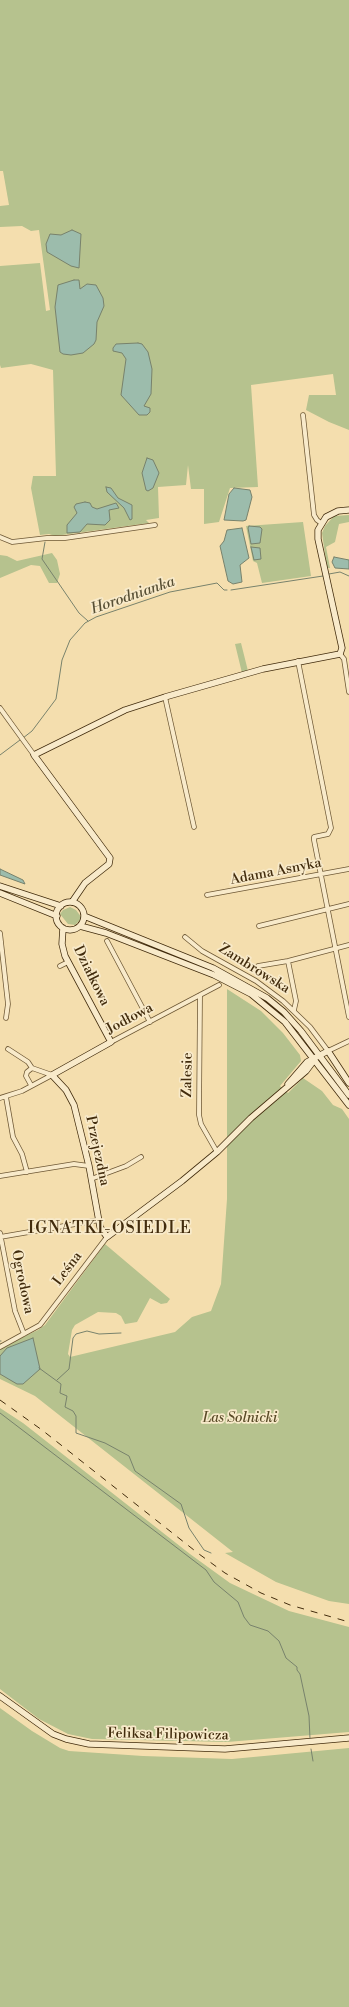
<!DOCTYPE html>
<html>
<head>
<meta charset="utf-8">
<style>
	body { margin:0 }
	canvas { display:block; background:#f4deae }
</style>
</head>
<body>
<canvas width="349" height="2007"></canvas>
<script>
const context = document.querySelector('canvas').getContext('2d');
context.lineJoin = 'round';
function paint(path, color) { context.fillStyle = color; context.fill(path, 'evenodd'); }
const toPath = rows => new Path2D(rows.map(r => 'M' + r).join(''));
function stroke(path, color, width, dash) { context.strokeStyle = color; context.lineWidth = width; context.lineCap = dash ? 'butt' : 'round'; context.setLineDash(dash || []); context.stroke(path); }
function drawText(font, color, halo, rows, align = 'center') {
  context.font = font + ' "Libre Bodoni",serif'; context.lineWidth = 3.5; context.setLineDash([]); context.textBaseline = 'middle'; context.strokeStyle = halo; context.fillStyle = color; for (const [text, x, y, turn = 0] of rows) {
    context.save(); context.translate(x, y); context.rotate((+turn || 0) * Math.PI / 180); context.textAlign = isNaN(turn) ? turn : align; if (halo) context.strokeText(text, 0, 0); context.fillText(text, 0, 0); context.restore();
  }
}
paint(toPath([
	[0,0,349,0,349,430,329,422,306,410,309,395,336,395,333,374,251,385,258,487,230,488,219,522,204,524,204,489,191,489,188,465,186,485,158,487,159,518,146,520,149,523,55,536,49,534,40,535,31,488,33,476,56,476,53,370,31,364,1,368,0,365,0,266,40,263,46,311,50,310,39,230,31,231,22,226,0,227,0,206,9,205,3,171,0,171],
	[349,515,349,522,339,524,335,542,326,547,330,568,327,568,322,533,325,526,334,516],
	[303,522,311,576,262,583,257,563,253,561,246,526],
	[52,553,57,560,60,574,57,583,49,583,40,566,31,565,0,578,0,555,7,556,17,561],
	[241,643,248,671,242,673,235,644],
	[70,907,76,910,82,918,75,925,68,924,60,914,63,910],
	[227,989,261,1011,283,1033,300,1055,301,1061,280,1086,288,1093,303,1078,322,1091,333,1105,342,1109,349,1119,349,1604,329,1601,276,1582,225,1553,233,1552,35,1396,0,1379,0,1343,8,1344,38,1330,45,1325,105,1244,170,1299,167,1303,161,1304,150,1298,137,1322,125,1324,121,1316,116,1313,98,1312,75,1325,72,1330,68,1354,70,1357,175,1332,192,1317,211,1311,221,1284,227,1199],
	[0,1408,23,1423,190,1554,230,1583,289,1611,349,1627,349,1732,227,1742,92,1739,68,1734,39,1719,0,1689],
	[0,1708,32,1731,60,1748,69,1751,143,1756,232,1759,349,1748,349,2007,0,2007]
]), '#b6c28e');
const water = toPath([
	[72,230,81,234,79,268,71,266,47,252,46,244,50,234,61,235,72,230],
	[74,280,79,280,80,289,87,284,96,285,103,298,104,306,97,322,96,340,94,344,83,353,71,355,63,354,60,352,55,307,58,285,74,280],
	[138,343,142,344,148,352,152,369,151,394,144,406,150,408,150,412,147,415,139,415,121,395,126,359,122,353,113,351,113,348,116,344,138,343],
	[147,458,153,460,159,473,153,488,148,491,146,490,142,473,147,458],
	[106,487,111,488,118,498,132,505,132,519,130,520,124,508,107,492,106,487],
	[234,488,250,490,252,497,246,520,243,521,224,520,229,494,234,488],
	[85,502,90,503,92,507,97,509,116,503,119,508,109,510,110,520,105,525,87,524,80,532,67,533,67,525,77,513,74,507,76,504,85,502],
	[249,526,260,527,262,529,260,543,251,544,248,528,249,526],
	[242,528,249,558,240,565,242,582,233,584,228,581,220,546,224,541,227,530,242,528],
	[251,547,260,548,261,559,254,560,251,547],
	[334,557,349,560,349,569,335,568,332,562,334,557],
	[0,869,23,880,25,884,0,875,0,869],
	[33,1338,40,1369,23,1384,17,1384,0,1374,0,1356,7,1348,33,1338]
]);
paint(water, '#9cbcac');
stroke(water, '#78826c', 1);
stroke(toPath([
	[45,542,42,559,79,613,88,621],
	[329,574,340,572,349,576],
	[231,590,323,576],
	[23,738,32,731,56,699,62,660,70,640,85,623,96,617,170,592,217,583,224,590,227,590],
	[0,755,20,740],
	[0,1341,1,1341],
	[39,1368,61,1384,60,1393,67,1396,65,1407,73,1411,76,1416,76,1433,105,1443,129,1456,135,1471,181,1504,189,1528,204,1550,211,1553],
	[57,1380,69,1369,73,1338,76,1334,87,1331,99,1334,121,1333],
	[0,1413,206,1570,214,1582,238,1602,244,1617,250,1625,268,1631,279,1641,286,1658,297,1667,297,1670,300,1674,309,1716,310,1739],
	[311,1749,313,1761]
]), '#78826c', 1);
const street = toPath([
	[303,415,314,515,317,520,321,523],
	[0,537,12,542,47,538,65,538,155,525],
	[340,654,344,659,349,692],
	[298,661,331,828,328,834,314,837,314,840,349,1017],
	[165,697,194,827],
	[0,708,34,755],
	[207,895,349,869],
	[259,926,349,904],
	[0,933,8,1004,6,1018],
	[185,937,202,951,256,981,283,1001,310,1027,328,1051,349,1041],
	[107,941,150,1022],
	[288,961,296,1001,294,1010],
	[60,966,68,962],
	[258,966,288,961,349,945],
	[200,995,199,1115,201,1124,217,1152],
	[111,1042,219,985],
	[8,1049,28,1062,32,1068],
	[31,1085,26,1076,27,1072,32,1068,52,1075],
	[6,1097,13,1137,22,1154,27,1172],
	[0,1098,22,1091,52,1075],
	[0,1176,74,1164,89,1166],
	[91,1179,126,1166,141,1157],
	[0,1233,15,1311,24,1334],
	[0,1237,99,1220],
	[0,1347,40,1325,107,1237]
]);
const secondary = toPath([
	[0,886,61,906],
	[0,893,57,916],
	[72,902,85,883,109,864,110,858,34,755,125,710,165,697,263,669,340,654,342,648,318,539,318,530,326,517,338,511,349,510],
	'56 916a14 14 0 1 1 28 0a14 14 0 1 1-28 0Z',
	[84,916,213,968,267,998,284,1012,301,1031,349,1095],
	[80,926,106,933,214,975,251,994,285,1022,349,1105],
	[63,928,62,944,65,956,111,1042,52,1075,66,1090,74,1105,89,1166,100,1227,107,1237,182,1181,217,1152,251,1118,306,1071,315,1059],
	[288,1084,307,1062,328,1051,349,1083],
	[0,1696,53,1734,66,1739,89,1744,225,1749,349,1738]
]);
stroke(street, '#6e5835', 5.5);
stroke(secondary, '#422c0d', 7);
stroke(street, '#f8eaca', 4);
stroke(secondary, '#f8eaca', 5.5);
stroke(toPath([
	[0,1400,42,1430,199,1554,225,1573,261,1593,290,1605,349,1622]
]), '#422c0d', 1, [7, 7]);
drawText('14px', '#422c0d', '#f8eaca', [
	["Adama Asnyka",276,872,-11],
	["Zambrowska",254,969,32],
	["Działkowa",91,976,64],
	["Jodłowa",130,1019,-28],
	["Zalesie",188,1075,-89],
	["Przejezdna",97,1151,78],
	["Leśna",68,1269,-53],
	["Ogrodowa",22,1282,78],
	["Feliksa Filipowicza",168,1735,1]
]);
drawText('italic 14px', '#594a27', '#f8eaca', [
	["Las Solnicki",240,1419]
]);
drawText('italic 15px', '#585035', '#f8eaca', [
	["Horodnianka",133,596,-19]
]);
context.letterSpacing = '1px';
drawText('16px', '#422c0d', '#f8eaca', [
	["IGNATKI-OSIEDLE",110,1229]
]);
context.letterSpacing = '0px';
</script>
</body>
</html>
